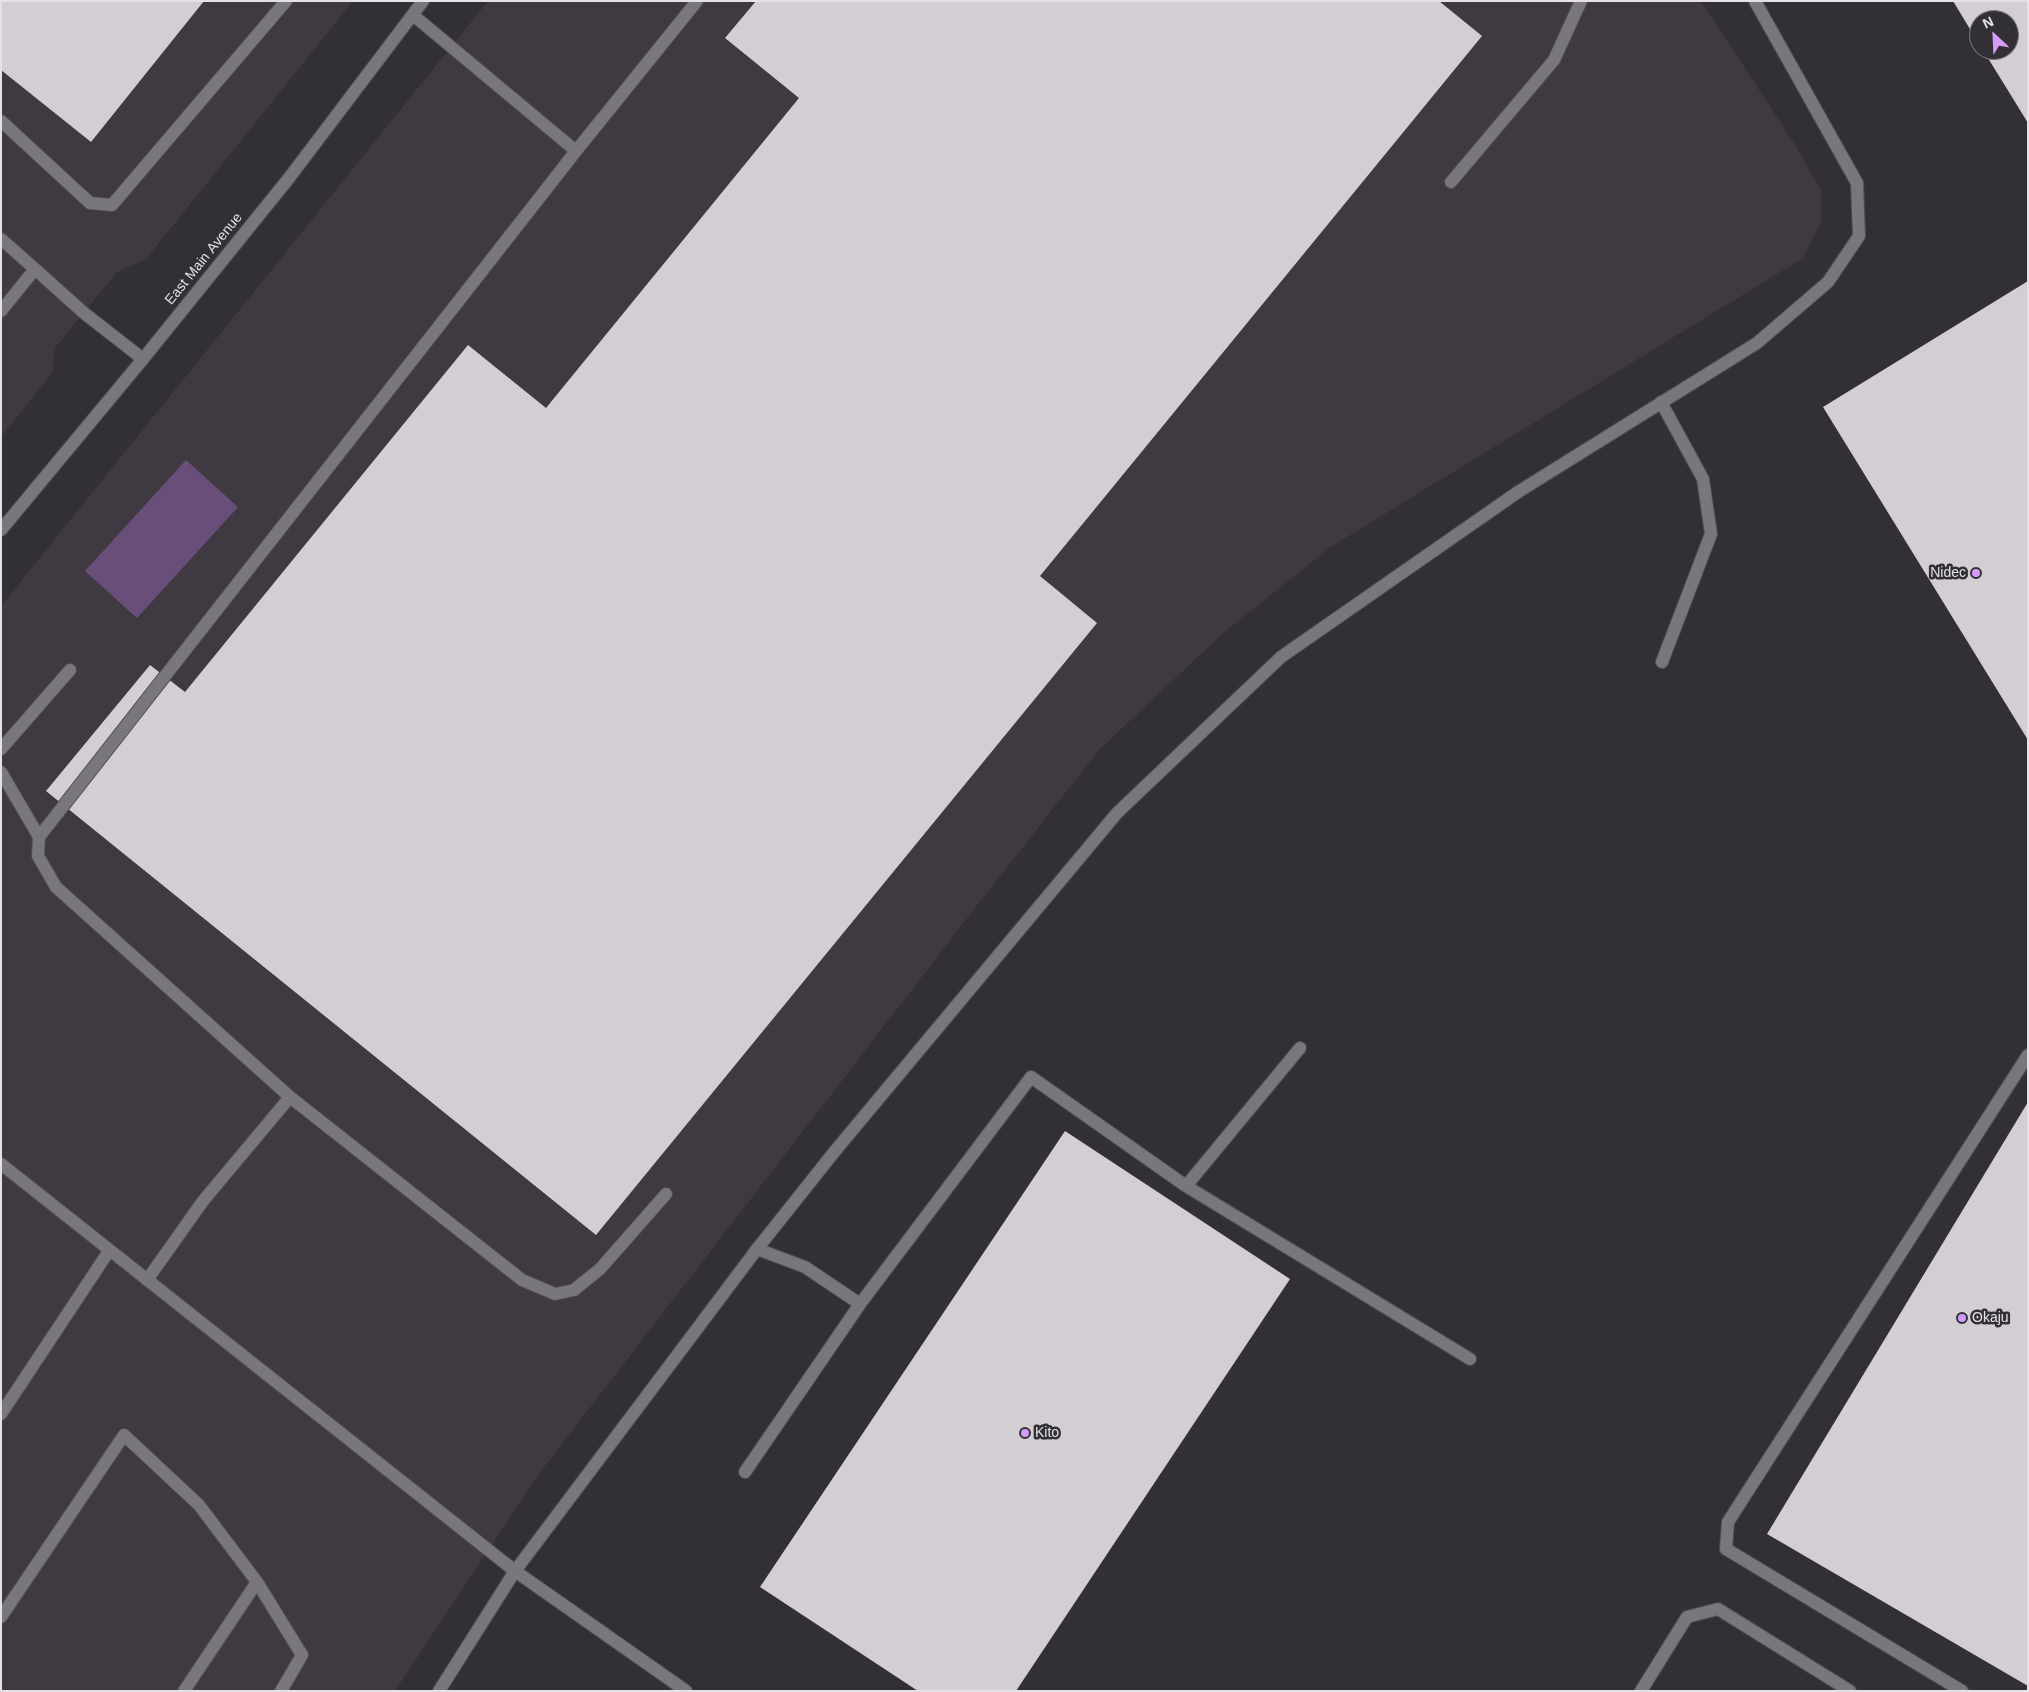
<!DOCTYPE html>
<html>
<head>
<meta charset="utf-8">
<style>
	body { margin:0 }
	#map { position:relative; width:2029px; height:1692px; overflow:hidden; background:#333035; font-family:Arial,sans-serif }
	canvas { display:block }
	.frame { position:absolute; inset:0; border:2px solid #e4e2e5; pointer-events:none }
	.north { position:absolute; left:1969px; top:10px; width:50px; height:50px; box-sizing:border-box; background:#333035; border:1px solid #7a777b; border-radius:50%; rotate:335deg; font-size:14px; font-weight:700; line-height:20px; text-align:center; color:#e4e2e5 }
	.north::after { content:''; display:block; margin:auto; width:18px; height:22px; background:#d69bf9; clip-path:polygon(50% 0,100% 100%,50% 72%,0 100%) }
</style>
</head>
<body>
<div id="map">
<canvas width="2029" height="1692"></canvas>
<div class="frame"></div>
<div class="north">N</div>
</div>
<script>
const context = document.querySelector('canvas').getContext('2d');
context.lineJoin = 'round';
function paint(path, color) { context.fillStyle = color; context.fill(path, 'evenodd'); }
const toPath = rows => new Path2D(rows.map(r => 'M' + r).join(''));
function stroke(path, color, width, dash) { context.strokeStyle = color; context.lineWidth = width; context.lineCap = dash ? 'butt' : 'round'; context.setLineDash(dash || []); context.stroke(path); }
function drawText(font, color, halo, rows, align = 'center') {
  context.font = font + ' Arial,sans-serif'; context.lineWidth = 5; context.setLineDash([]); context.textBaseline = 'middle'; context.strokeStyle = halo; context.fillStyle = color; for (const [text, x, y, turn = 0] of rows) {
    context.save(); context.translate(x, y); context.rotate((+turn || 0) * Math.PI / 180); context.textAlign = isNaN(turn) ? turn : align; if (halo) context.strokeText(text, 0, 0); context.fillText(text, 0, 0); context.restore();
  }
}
paint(toPath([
	[1,1,353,1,146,259,117,272,55,348,52,373,1,437],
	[488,1,1701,1,1794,143,1821,190,1821,222,1803,258,1329,548,1221,635,1099,750,968,917,538,1475,395,1691,1,1691,1,606]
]), '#3f3942');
paint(toPath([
	[186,460,238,507,137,618,85,571]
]), '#6a4e7a');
paint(toPath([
	[1,1,204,1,91,142,1,70],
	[756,1,1439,1,1482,36,1040,576,1097,623,596,1235,46,791,150,665,185,692,468,345,546,408,799,98,725,38],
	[1953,1,2028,1,2028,123,1983,50,2009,50,2009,20,1979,20,1979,44],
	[2028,281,2028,740,1823,407],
	[2028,1102,2028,1686,1767,1534],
	[1065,1131,1290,1279,1016,1691,918,1691,760,1587]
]), '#d2ced4');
const service = toPath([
	[413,15,576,151],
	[1,121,90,203,112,205,286,1],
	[1451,182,1554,60,1581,1],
	[1,239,35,269],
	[1,311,35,269,84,313,143,359],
	[1661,402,1703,479,1711,534,1662,662],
	[1,749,70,670],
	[1,772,39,837],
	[1186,1186,1300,1048],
	[666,1194,600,1269,574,1290,555,1294,522,1280,290,1097,56,887,38,856,39,837,576,151,697,1],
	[147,1280,203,1201,290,1097],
	[860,1304,1031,1077,1186,1186,1470,1359],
	[1,1414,109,1251],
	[745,1472,860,1304,805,1267,757,1249],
	[1,1617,124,1435,199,1505,257,1582,302,1655,281,1691],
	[184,1691,257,1582],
	[1641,1691,1687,1617,1718,1609,1850,1691],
	[1962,1691,1726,1549,1728,1522,2028,1055]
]);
const minor = toPath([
	[1,530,143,359,289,178,423,1],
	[1,1164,515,1571,686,1691],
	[439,1691,515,1571,757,1249,835,1151,1117,813,1281,657,1518,492,1757,343,1828,282,1859,236,1857,183,1755,1]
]);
stroke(service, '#4f4d50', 14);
stroke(minor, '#4f4d50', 14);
stroke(service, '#7a777c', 12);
stroke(minor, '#7a777c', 12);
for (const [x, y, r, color] of [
	[1976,573,5,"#d69bf9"],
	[1962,1318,5,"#d69bf9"],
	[1025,1433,5,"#d69bf9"]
]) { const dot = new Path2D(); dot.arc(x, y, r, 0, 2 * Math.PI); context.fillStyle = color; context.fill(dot); stroke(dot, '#333035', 2); }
drawText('14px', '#e4e2e5', '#333035', [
	["East Main Avenue",204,259,-51]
]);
drawText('14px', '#e4e2e5', '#333035', [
	["Nidec",1966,573,"right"],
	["Okaju",1972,1318],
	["Kito",1035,1433]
], 'left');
</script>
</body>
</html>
